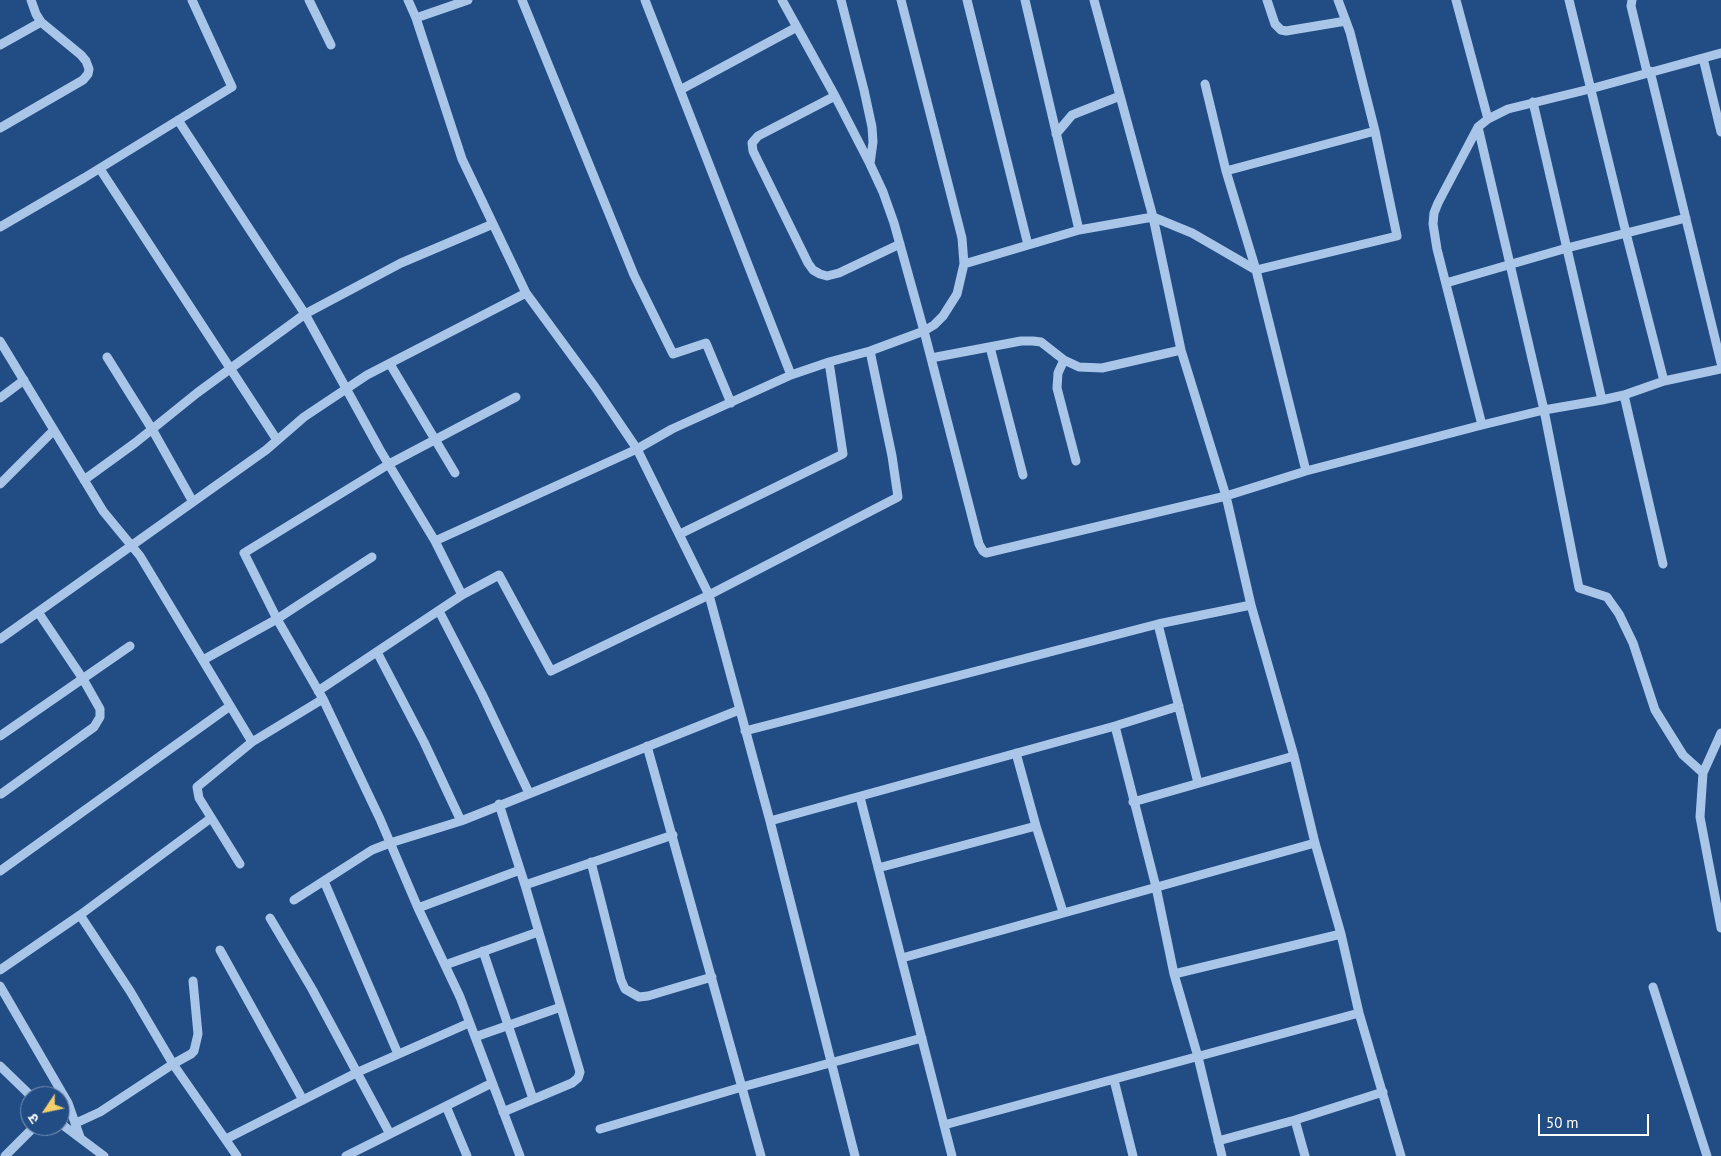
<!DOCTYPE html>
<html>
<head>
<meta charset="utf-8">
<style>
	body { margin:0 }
	#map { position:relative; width:1721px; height:1156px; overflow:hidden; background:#214c84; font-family:"PT Sans","Noto Sans Devanagari",sans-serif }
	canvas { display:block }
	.north { position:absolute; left:20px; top:1086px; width:50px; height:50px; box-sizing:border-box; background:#214c84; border:1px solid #7a94b5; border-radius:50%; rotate:236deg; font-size:14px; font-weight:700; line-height:20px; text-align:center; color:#fff }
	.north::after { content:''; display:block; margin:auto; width:18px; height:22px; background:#f6ce6a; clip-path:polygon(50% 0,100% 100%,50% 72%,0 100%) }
	.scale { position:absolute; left:1538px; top:1114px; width:111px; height:22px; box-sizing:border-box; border:2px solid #fff; border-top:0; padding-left:6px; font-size:15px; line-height:18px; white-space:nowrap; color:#fff; -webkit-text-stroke:4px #214c84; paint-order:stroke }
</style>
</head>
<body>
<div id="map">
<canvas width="1721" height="1156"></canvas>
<div class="north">उ</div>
<div class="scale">50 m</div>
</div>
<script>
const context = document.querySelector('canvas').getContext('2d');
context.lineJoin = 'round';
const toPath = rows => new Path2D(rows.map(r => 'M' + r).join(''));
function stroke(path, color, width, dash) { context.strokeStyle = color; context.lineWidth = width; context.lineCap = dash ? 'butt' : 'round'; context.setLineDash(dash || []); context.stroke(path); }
stroke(toPath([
	[309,0,331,45],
	[408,0,416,18],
	[468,0,416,18,462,159,526,293,595,387,637,449,709,595,770,821,855,1156],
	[522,0,634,275,673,354,706,343,731,403],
	[782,0,835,96,870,164,883,192,894,223,924,331,979,544,983,551,986,553,1226,496,1306,471,1482,425,1544,410,1602,400,1624,395,1664,381,1721,369],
	[841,0,864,90,872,127,873,142,870,164],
	[967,0,1028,245],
	[1025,0,1079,230],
	[1094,0,1153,217,1181,350,1226,496,1251,605,1294,756,1315,843,1341,934,1359,1013,1401,1156],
	[1267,0,1275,24,1281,30,1286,31,1346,21],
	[1338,0,1350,32,1375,131],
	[1456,0,1488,119],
	[1569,0,1626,233,1664,381],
	[1632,0,1631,6,1647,72],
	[0,45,41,22],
	[1703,58,1721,132],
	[1650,71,1721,363],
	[1205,84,1226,171,1256,270,1306,471],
	[680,90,797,27],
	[835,96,758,136,752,143,753,151,808,263,813,270,820,274,827,276,839,273,900,244],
	[1533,102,1602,400],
	[178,120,305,314,380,450,435,541,637,449,672,429,791,375,645,0],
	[1478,127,1544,410,1579,588,1607,597,1619,614,1633,643,1655,710,1683,755,1703,773],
	[0,128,83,80,88,74,89,69,86,61,81,55,41,22,36,14,31,0],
	[1056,134,1072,115,1120,96],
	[100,169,277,440],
	[0,227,84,178,232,87,192,0],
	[964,264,1079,230,1153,217,1192,233,1256,270,1397,236,1375,131,1226,171],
	[1446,283,1567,248,1686,218],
	[0,341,103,511,140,556,252,742,323,699],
	[990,347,1023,475],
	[107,357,152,429,193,502],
	[931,358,1021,341,1033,341,1041,342,1064,360,1079,367,1102,368,1181,350],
	[1064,360,1058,373,1057,388,1076,461],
	[829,362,870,351,924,331,934,325,943,316,957,294,964,264,962,238,901,0],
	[390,364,455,473],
	[1624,395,1663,564],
	[0,398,24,380],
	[1482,425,1437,249,1433,224,1434,213,1438,203,1478,127,1488,119,1508,109,1590,89,1721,53],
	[84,480,135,443,197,393,305,314,401,263,493,224],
	[0,484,54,430],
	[680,534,843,454,829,362,791,375],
	[435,541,462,595,499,575,551,671,709,595,898,497,892,456,870,351],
	[372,557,277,619,244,553,389,464,516,397],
	[439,611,482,694,529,793],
	[1158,624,1198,783],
	[0,639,266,450,304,417,367,375,526,293],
	[377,652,424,742,461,821],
	[203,660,277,619,323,699,380,819,418,908,460,997,520,1156],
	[318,691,462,595],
	[1115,726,1156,887,1174,974,1198,1057,1222,1156],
	[745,731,1158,624,1251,605],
	[1721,733,1703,773,1700,817,1721,928],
	[0,736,130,646],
	[647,746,761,1156],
	[1016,753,1036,826,1063,912],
	[1,794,94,727,100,717,100,709,83,679,38,612],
	[860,797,952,1156],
	[1133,802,1294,756],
	[499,804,525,885,580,1072,578,1078,572,1083,503,1112],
	[770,821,1115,726,1179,706],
	[591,862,621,980,625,989,639,997,648,996,712,977],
	[240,864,199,798,197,787,252,742],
	[878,868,1036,826],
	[0,871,230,706],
	[324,881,398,1054],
	[525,885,673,835],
	[294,900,372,850,390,843,461,821,739,710],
	[418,908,520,870],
	[80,915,130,991,173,1064,237,1156],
	[270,918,312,989,390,1134],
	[220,950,303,1100],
	[483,951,533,1099],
	[902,958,1315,843],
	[445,965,538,932],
	[0,970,80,915,211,818],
	[1174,974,1341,934],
	[0,986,68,1103,80,1137],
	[1653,987,1707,1156],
	[475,1037,561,1007],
	[0,1066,31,1096],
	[1114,1080,1133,1156],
	[446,1106,467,1156],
	[1295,1120,1305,1156],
	[60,1123,104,1156],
	[76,1123,100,1112,173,1064,191,1054,194,1051,198,1034,193,981],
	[944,1125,1359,1013],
	[600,1129,742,1087,922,1038],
	[226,1139,358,1072,469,1023],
	[1218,1141,1295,1120,1383,1092],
	[5,1156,35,1126],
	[346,1156,492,1083]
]), '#a9c6e9', 9);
</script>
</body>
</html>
